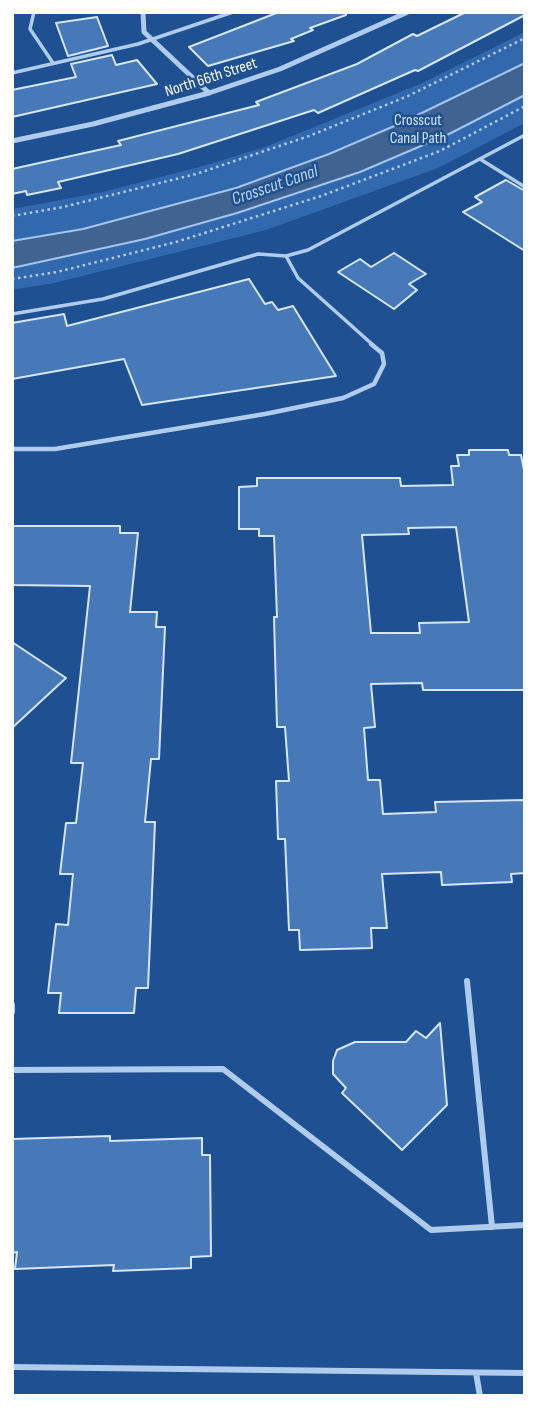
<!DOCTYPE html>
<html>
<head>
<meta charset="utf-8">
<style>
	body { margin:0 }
	#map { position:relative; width:537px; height:1408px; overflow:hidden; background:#1f5091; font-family:"Sofia Sans Condensed",sans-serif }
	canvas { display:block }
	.frame { position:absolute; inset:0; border:14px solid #fff; pointer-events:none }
</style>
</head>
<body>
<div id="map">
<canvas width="537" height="1408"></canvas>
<div class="frame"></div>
</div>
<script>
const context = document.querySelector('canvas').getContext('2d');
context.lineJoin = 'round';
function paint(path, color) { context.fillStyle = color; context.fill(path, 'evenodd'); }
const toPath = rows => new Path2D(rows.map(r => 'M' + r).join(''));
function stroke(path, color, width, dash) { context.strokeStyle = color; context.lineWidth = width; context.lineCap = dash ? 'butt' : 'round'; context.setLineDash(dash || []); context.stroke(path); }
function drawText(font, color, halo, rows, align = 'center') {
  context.font = font + ' "Sofia Sans Condensed",sans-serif'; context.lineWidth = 5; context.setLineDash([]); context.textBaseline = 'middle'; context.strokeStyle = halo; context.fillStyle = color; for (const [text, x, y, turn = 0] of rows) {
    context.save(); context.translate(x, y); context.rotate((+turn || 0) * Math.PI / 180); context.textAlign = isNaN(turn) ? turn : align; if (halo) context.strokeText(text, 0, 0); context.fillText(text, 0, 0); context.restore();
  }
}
paint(toPath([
	[525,32,525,123,438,168,266,230,54,283,12,290,12,209,103,192,203,166,265,147,420,84]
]), '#3269ae');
const water = toPath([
	[525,63,525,95,449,134,360,172,237,213,145,239,12,268,12,241,83,229,236,188,329,154,399,124,525,63]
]);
paint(water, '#406392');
stroke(water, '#a3c5ef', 2);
const building = toPath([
	[279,12,346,12,346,15,310,28,313,30,291,39,294,41,208,66,189,47,279,12],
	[466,12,525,12,525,15,418,71,415,70,318,113,314,110,178,154,58,182,61,188,27,195,26,191,12,194,12,169,121,145,118,141,259,105,256,102,357,64,413,34,417,36,466,12],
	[97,17,108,46,68,56,56,23,97,17],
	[112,55,116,65,137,60,157,84,12,117,12,90,76,77,71,64,112,55],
	[506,180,525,191,525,251,463,212,482,202,475,197,506,180],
	[394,253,426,274,409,284,417,290,394,309,338,272,360,259,371,267,394,253],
	[249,279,265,304,272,302,278,310,293,306,336,376,142,405,124,359,12,379,12,323,64,314,67,326,249,279],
	[469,450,508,450,509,455,521,455,525,475,525,690,423,690,422,683,371,684,375,727,364,728,368,780,380,780,383,814,436,812,435,802,525,800,525,873,511,874,512,882,442,885,441,872,382,874,387,928,371,928,372,948,300,950,299,930,289,930,285,839,278,839,276,781,289,781,285,727,277,727,274,617,277,617,274,536,259,536,259,529,239,529,239,487,257,486,257,478,400,478,401,486,453,485,451,466,459,466,457,455,469,455,469,450],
	[456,527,469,622,419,623,420,633,371,633,362,535,409,534,408,528,456,527],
	[12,526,120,526,120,533,138,533,130,612,157,612,156,627,165,627,159,759,151,759,145,822,155,822,148,988,136,988,134,1013,59,1013,61,993,48,993,56,924,68,925,73,874,60,874,66,823,76,823,83,763,71,763,90,586,12,585,12,526],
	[12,642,66,678,12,728,12,642],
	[440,1023,447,1105,402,1150,342,1093,346,1088,333,1074,333,1061,337,1050,355,1042,406,1042,416,1031,426,1038,440,1023],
	[110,1136,110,1141,202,1138,202,1155,210,1155,211,1256,191,1257,191,1268,113,1271,114,1265,15,1269,17,1252,12,1253,12,1139,110,1136]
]);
paint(building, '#4778b8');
stroke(building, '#d5e5fa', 2);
stroke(toPath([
	[12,216,63,207,196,174,309,136,408,96,525,38],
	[12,279,57,272,176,242,321,196,440,151,525,106]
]), '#afcbed', 2.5, [2.5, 3.5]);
stroke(toPath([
	[34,12,30,29,53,63],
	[12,73,138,44,233,12],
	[480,159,525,187],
	[286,256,298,278,373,345],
	[12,314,103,299,258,254,286,256,308,250,525,135]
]), '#afcbed', 3.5);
stroke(toPath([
	[12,449,55,449,265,414,343,398,374,384,384,364,382,353,371,344]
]), '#afcbed', 4.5);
stroke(toPath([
	[467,981,492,1227],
	[12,1005,12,1012],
	[12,1070,223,1069,431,1230,525,1225],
	[12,1367,525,1373],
	[476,1373,480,1396]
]), '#afcbed', 6);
stroke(toPath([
	[143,12,144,32,209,93],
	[12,141,93,124,209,93,280,69,408,12]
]), '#afcbed', 5);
drawText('16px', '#fff', '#1f5091', [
	["North 66th Street",211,78,-18]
]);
drawText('16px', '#d5e5fa', '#1f5091', [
	["Crosscut",418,121],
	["Canal Path",418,139]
]);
drawText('italic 18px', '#bcd5f4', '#1f5091', [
	["Crosscut Canal",275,186,-19]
]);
</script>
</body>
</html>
